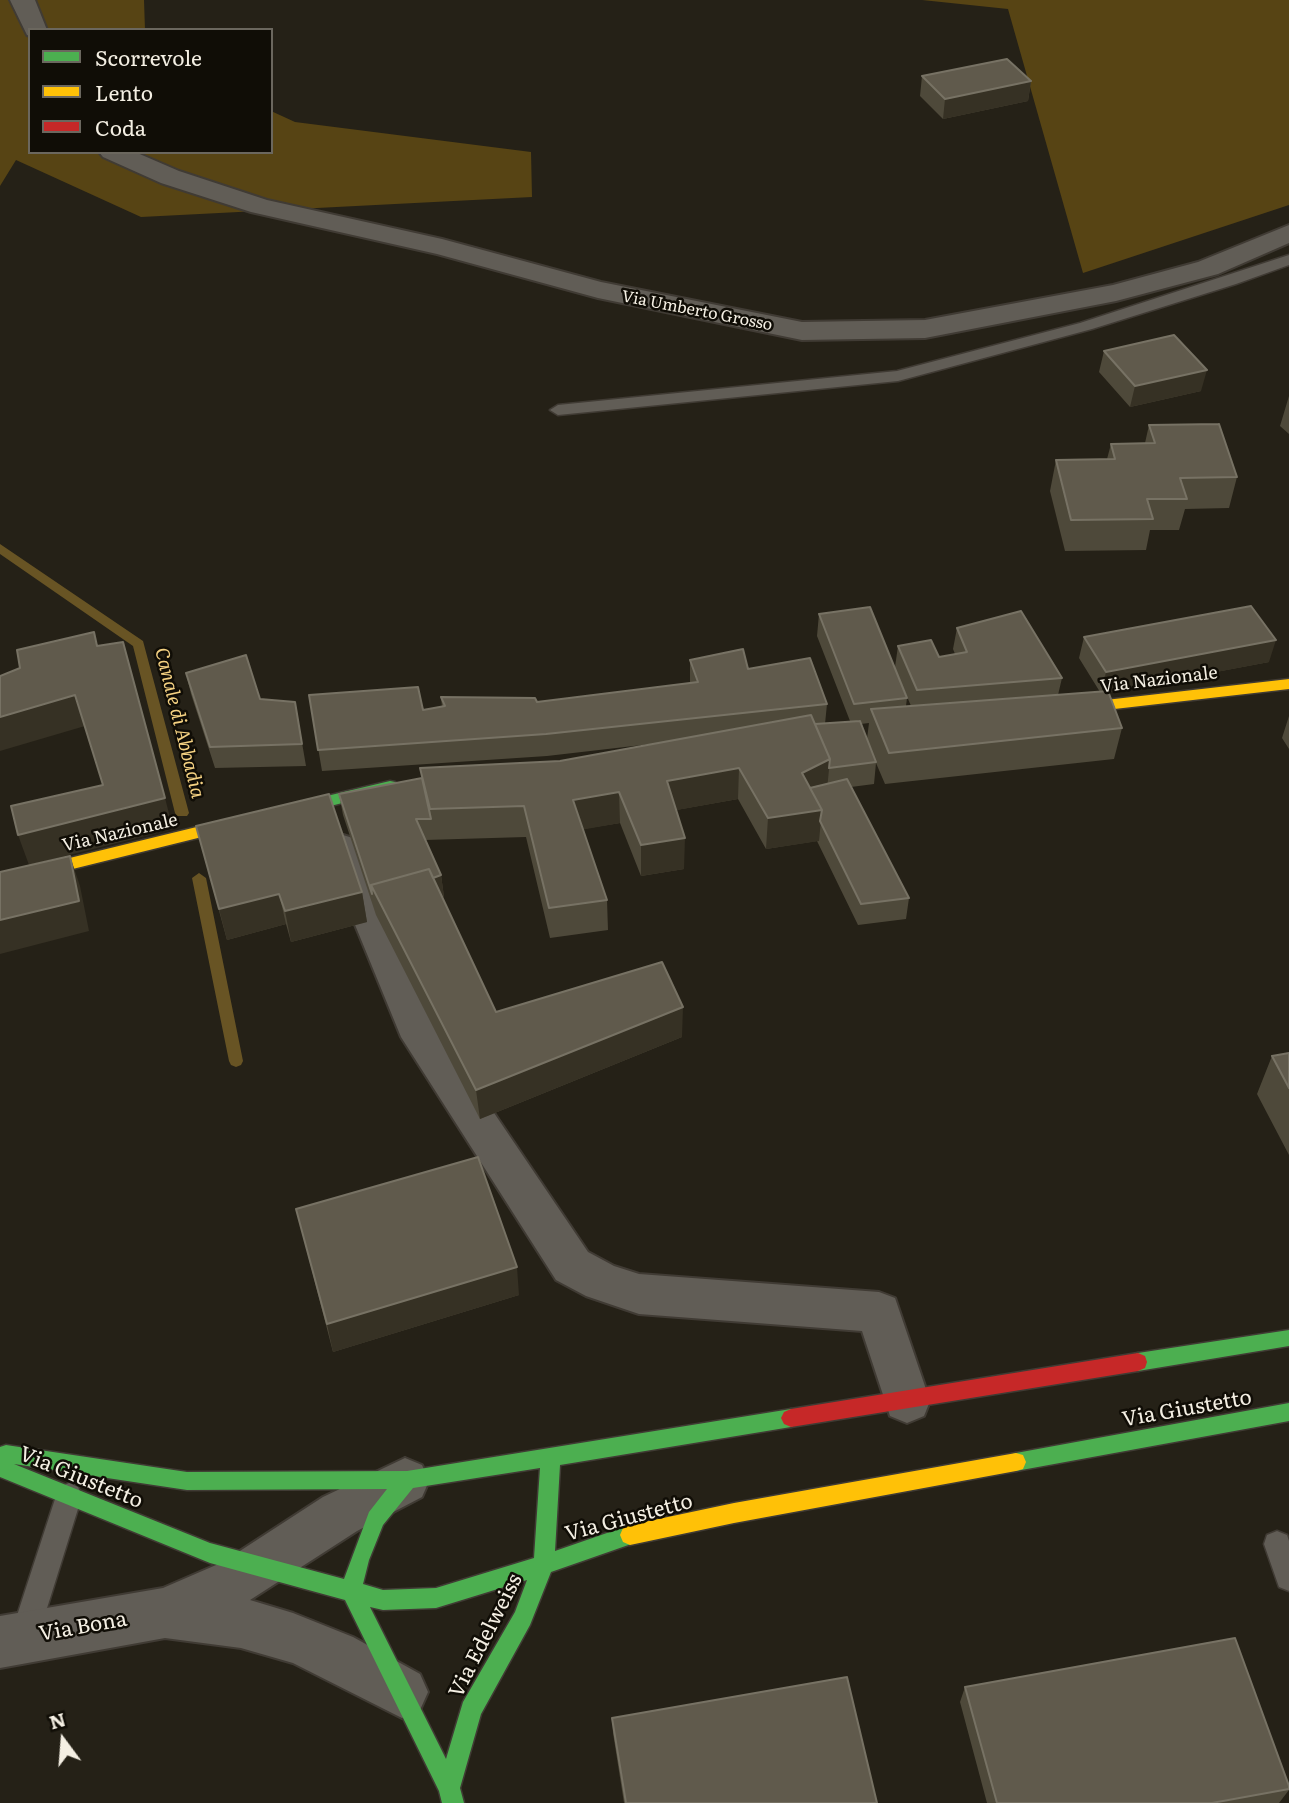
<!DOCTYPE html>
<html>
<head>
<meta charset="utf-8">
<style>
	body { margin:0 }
	#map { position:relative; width:1289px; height:1803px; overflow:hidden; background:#252117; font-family:Literata,serif }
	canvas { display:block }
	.legend { position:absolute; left:28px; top:28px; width:245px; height:126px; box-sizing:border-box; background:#100d06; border:2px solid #6b675e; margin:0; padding:9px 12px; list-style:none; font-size:21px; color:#f4efe3 }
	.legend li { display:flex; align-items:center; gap:14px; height:35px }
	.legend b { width:35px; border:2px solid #6b675e }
	.north { position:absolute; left:28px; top:1705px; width:70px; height:70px; -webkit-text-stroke:5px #100d06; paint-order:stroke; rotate:344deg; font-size:19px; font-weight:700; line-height:28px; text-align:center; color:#f4efe3 }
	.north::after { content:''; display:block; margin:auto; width:24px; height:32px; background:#f4efe3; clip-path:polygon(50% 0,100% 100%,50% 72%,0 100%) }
</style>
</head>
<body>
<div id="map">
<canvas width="1289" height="1803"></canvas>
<ul class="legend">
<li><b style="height:9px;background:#4caf50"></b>Scorrevole</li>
<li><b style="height:9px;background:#ffc107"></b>Lento</li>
<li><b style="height:9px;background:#c62828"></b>Coda</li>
</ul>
<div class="north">N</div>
</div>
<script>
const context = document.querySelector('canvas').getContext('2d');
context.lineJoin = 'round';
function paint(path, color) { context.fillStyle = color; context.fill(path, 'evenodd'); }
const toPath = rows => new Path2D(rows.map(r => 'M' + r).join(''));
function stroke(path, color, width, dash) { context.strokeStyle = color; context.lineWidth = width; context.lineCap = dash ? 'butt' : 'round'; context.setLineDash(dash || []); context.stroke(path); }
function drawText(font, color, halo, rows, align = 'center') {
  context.font = font + ' Literata,serif'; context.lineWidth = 5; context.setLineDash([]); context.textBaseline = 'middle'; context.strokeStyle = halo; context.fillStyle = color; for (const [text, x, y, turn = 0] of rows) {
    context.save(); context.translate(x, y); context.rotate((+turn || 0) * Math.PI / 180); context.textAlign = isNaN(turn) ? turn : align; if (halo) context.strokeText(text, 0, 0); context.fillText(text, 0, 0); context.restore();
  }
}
paint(toPath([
	[0,0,144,0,145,30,30,30,30,152,271,152,271,111,295,122,531,152,532,197,141,217,16,160,0,186],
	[922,0,1289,0,1289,205,1083,273,1008,9]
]), '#574414');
paint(toPath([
	[0,544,143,641,189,813,187,816,177,816,175,813,133,646,0,554,0,544],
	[199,873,206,878,243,1061,241,1065,236,1067,231,1065,229,1061,192,878,199,873]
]), '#685424');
const lane = toPath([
	[1289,255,1289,265,1236,284,1092,329,898,381,558,415,550,410,558,405,897,371,1080,323,1289,255],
	[69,1483,78,1487,82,1496,38,1637,34,1647,24,1651,14,1647,10,1637,56,1496,60,1487,69,1483],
	[1277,1531,1287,1535,1289,1541,1289,1591,1279,1587,1264,1544,1267,1535,1277,1531]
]);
const street = toPath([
	[10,0,35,0,47,30,30,30,30,36,27,35,10,0],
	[99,152,135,152,179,171,267,200,442,239,601,282,802,322,925,320,1113,285,1198,262,1289,225,1289,243,1218,274,1116,301,925,338,802,340,598,298,437,254,251,212,161,183,103,157,99,152],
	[343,835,356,839,362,849,438,1030,588,1252,614,1266,639,1274,879,1292,895,1298,930,1401,924,1416,907,1423,890,1416,862,1331,639,1314,586,1296,556,1280,401,1037,324,849,330,839,343,835],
	[405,1458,422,1465,429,1481,422,1497,357,1531,250,1600,293,1613,353,1637,420,1674,428,1692,420,1710,402,1718,293,1663,241,1648,165,1638,0,1668,0,1616,163,1588,223,1562,323,1497,405,1458]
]);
const fast = toPath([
	[390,781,395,782,397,786,395,790,213,835,205,829,213,823,390,781],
	[1289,1330,1289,1346,1138,1371,1131,1368,1129,1362,1131,1356,1138,1353,1289,1330],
	[1289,1403,1289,1421,1016,1471,1009,1469,1006,1462,1009,1455,1016,1453,1289,1403],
	[791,1409,798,1412,801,1418,798,1424,791,1427,560,1465,555,1551,630,1525,637,1528,640,1535,637,1542,551,1572,530,1625,481,1714,460,1788,464,1803,442,1803,439,1791,345,1600,210,1563,0,1477,0,1447,6,1445,187,1472,407,1471,791,1409],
	[14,1464,187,1490,387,1489,369,1512,344,1579,210,1543,14,1464],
	[540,1468,534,1558,436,1588,383,1590,363,1584,369,1560,383,1525,413,1488,540,1468],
	[527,1580,515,1612,463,1702,446,1759,370,1607,383,1610,436,1608,527,1580]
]);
const slow = toPath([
	[1289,679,1289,689,1062,715,1055,710,1062,705,1289,679],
	[213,823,218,825,221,829,218,833,0,887,0,875,213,823],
	[1016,1453,1023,1455,1026,1462,1023,1469,1016,1471,734,1523,630,1545,623,1542,620,1535,623,1528,630,1525,734,1503,1016,1453]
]);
const jam = toPath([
	[1138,1353,1145,1356,1147,1362,1145,1368,1138,1371,791,1427,784,1424,781,1418,784,1412,791,1409,1138,1353]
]);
stroke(lane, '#403b34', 3);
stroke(street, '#403b34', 4);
stroke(fast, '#403b34', 3);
stroke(slow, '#403b34', 3);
stroke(jam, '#403b34', 3);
paint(lane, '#615d56');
paint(street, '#615d56');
paint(fast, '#4caf50');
paint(slow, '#ffc107');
paint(jam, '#c62828');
paint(toPath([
	[922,76,1031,81,1028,101,943,119,920,96],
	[1104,351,1201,391,1130,407,1099,372],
	[1289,396,1289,434,1280,426],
	[1149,425,1237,477,1229,508,1185,509,1179,530,1150,530,1146,550,1065,551,1050,491,1056,460,1107,459,1111,444,1145,443],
	[819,614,895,667,898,646,939,657,955,654,953,649,957,628,1062,678,1058,695,1100,692,1079,658,1084,637,1269,662,1109,692,1122,728,1114,759,885,784,876,763,874,784,851,787,909,898,906,919,858,925,817,841,766,849,738,799,676,810,684,869,641,876,620,823,583,829,607,900,608,930,550,938,526,837,425,840,441,875,444,897,442,897,496,1012,682,1037,480,1119,376,915,343,815,339,794,422,778,420,768,560,761,651,744,547,756,322,771,309,695,423,710,442,707,441,697,537,702,690,683,690,660,748,669,827,704,825,724,850,721,817,636],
	[895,668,911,706,906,706,907,698],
	[869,723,867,739,861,724],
	[186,673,260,699,295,702,306,766,215,768,191,694],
	[1289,716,1289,749,1282,738],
	[196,826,362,892,367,922,291,942,286,924,227,940],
	[1289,1053,1289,1155,1257,1094,1272,1056],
	[296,1209,519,1295,333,1352],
	[965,1687,1289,1786,1289,1790,1279,1803,987,1803,960,1702],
	[612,1718,877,1803,624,1803,613,1733]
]), '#4e493a');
paint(toPath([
	[1031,81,1028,101,943,119,945,99],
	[1207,370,1201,391,1130,407,1135,386],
	[1276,640,1269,662,1101,694,1106,672],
	[75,695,85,726,0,751,0,717],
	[830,759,827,790,805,789,802,773],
	[739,768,738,799,666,812,667,781],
	[619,792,620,823,575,831,573,800],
	[165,798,173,829,29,865,18,835],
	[822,810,819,841,766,849,768,818],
	[685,838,684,869,641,876,641,845],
	[70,856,80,886,89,931,0,954,0,920],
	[441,875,444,897,385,913,375,893],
	[362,892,367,922,291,942,285,911],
	[279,894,286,924,227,940,219,909],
	[683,1007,682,1037,480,1119,476,1090],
	[517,1267,519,1295,333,1352,327,1324]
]), '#363124');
const building = toPath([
	[1007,59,1031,81,945,99,922,76,1007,59],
	[1174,335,1207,370,1135,386,1104,351,1174,335],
	[1219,424,1237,477,1180,478,1187,499,1147,499,1153,519,1071,520,1056,460,1115,459,1111,444,1155,443,1149,425,1219,424],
	[1251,606,1276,640,1106,672,1084,637,1251,606],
	[870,607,907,698,854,704,819,614,870,607],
	[1021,611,1062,678,917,690,898,646,931,640,939,657,967,652,957,628,1021,611],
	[94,632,97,646,123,642,165,798,18,835,11,806,103,785,75,695,0,717,0,676,20,668,17,650,94,632],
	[743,649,748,669,810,658,827,704,546,734,318,750,309,695,418,687,423,710,445,706,441,697,535,698,537,702,698,682,690,660,743,649],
	[246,655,260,699,295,702,302,744,210,747,186,673,246,655],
	[1108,691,1122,728,889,753,871,709,1108,691],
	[811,715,830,759,802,773,822,810,768,818,739,768,667,781,685,838,641,845,619,792,573,800,607,900,549,908,524,806,430,809,420,768,560,761,811,715],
	[860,721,876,762,829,768,830,759,815,724,860,721],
	[422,778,431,819,416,819,441,875,433,878,429,869,371,885,372,894,339,794,422,778],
	[847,779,909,898,861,904,820,821,822,810,810,788,847,779],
	[329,794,362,892,285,911,279,894,219,909,196,826,329,794],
	[70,856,79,901,0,920,0,872,70,856],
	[429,869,496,1012,662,962,683,1007,476,1090,371,885,429,869],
	[1289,1053,1289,1088,1272,1056,1289,1053],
	[478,1157,517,1267,327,1324,296,1209,478,1157],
	[1235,1638,1289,1786,1289,1789,1212,1803,997,1803,965,1687,1235,1638],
	[847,1677,877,1803,626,1803,612,1718,847,1677]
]);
paint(building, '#605a4c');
stroke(building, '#777264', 2);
drawText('16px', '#f4efe3', '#100d06', [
	["Via Umberto Grosso",697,311,11]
]);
drawText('18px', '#f4efe3', '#100d06', [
	["Via Nazionale",1159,680,-7],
	["Via Nazionale",120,833,-13]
]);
drawText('italic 19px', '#f4d182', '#100d06', [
	["Canale di Abbadia",179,723,76]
]);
drawText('21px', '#f4efe3', '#100d06', [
	["Via Giustetto",1187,1409,-10],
	["Via Giustetto",81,1478,22],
	["Via Giustetto",629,1518,-15],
	["Via Bona",83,1627,-10],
	["Via Edelweiss",486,1636,-63]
]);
</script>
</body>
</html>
